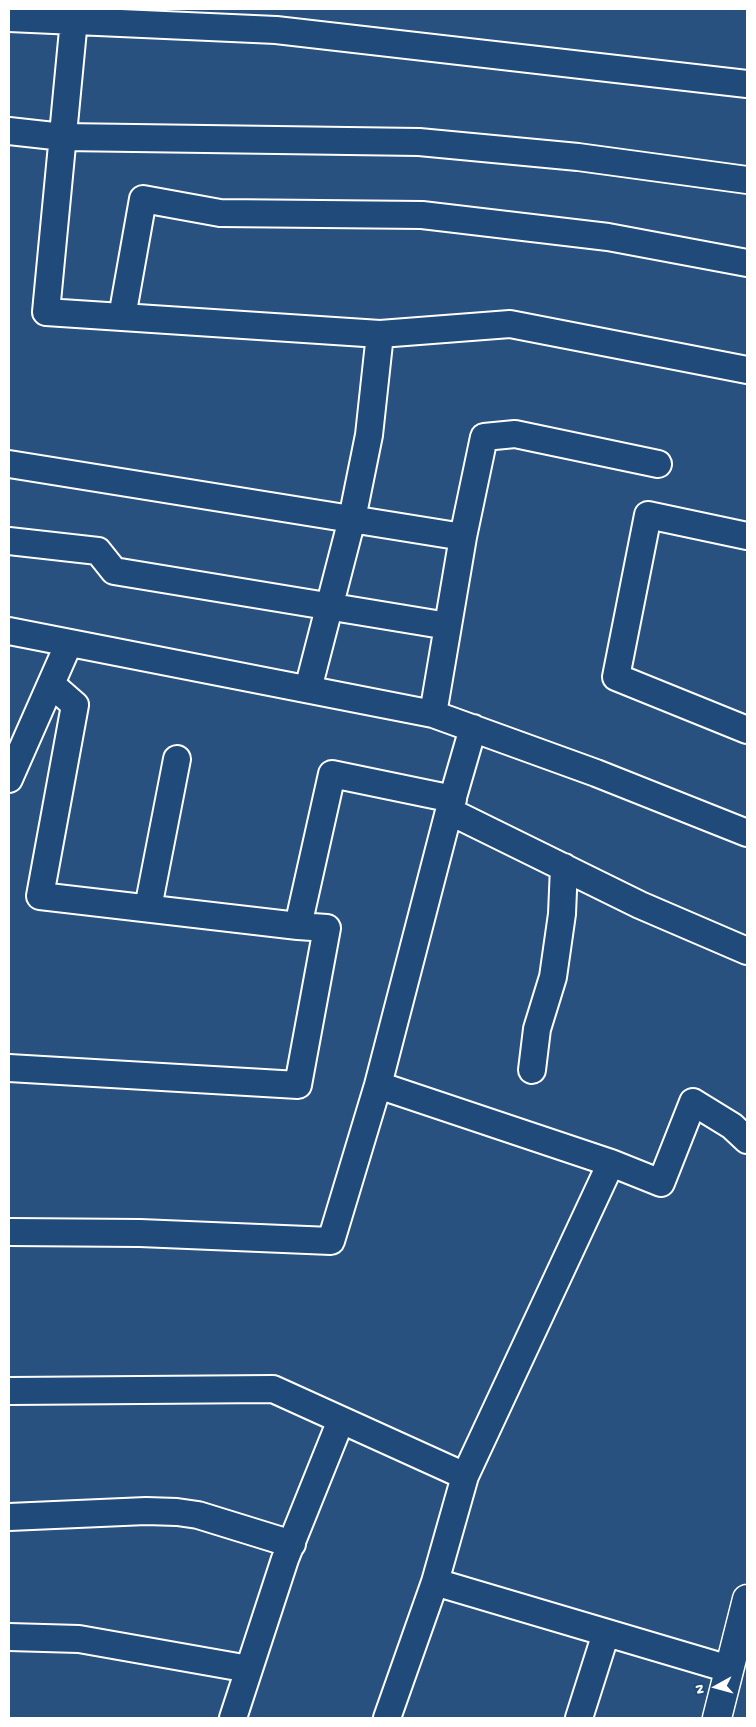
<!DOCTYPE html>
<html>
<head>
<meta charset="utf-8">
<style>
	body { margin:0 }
	#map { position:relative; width:756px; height:1727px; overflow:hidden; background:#28517f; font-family:"Gochi Hand",sans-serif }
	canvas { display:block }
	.frame { position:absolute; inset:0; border:10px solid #fff; pointer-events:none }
	.north { position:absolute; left:691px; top:1662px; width:50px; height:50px; -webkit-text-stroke:4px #1f4a7a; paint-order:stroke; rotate:263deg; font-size:14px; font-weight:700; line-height:20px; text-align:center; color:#fff }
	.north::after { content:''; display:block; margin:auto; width:18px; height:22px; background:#fff; clip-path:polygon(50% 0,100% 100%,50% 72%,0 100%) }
</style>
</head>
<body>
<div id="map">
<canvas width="756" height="1727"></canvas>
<div class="frame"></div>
<div class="north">N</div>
</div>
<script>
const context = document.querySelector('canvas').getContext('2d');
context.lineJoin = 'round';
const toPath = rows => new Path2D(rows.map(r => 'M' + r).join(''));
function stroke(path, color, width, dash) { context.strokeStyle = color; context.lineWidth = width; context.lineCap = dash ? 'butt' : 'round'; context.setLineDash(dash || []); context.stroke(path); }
const street = toPath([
	[75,9,46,312,380,334,510,324,747,370],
	[9,18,276,30,747,84],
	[9,131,63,137,419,142,578,157,747,180],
	[122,317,143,199,220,213,422,215,608,237,747,263],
	[9,464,463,537,433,714,596,773,747,833],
	[747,536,648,515,616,677,747,730],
	[463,537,484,437,515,434,658,464],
	[9,541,98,551,114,571,448,626],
	[9,631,433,714],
	[51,684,75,705,40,896,298,926],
	[308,689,352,519,369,435,380,334],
	[473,728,449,811,640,905,747,951],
	[9,779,69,643],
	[148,908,177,759],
	[9,1068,298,1085,327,928,298,926,332,774,453,799],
	[532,1070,537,1029,553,977,562,914,564,867],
	[378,1085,611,1163,661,1183,693,1102,732,1126,747,1140],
	[9,1232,140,1233,331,1241,378,1085,449,811],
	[9,1391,273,1389,465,1476,435,1582,729,1669],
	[465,1476,611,1163],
	[9,1517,146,1511,177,1512,198,1515,292,1544],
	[9,1637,79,1639,249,1669],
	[233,1718,285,1559,341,1420],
	[387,1718,435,1582],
	[579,1718,606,1633]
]);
const secondary = toPath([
	[717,1718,747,1599]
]);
stroke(street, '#fff', 30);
stroke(secondary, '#fff', 31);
stroke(street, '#1f4a7a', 26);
stroke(secondary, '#1f4a7a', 28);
</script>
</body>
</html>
